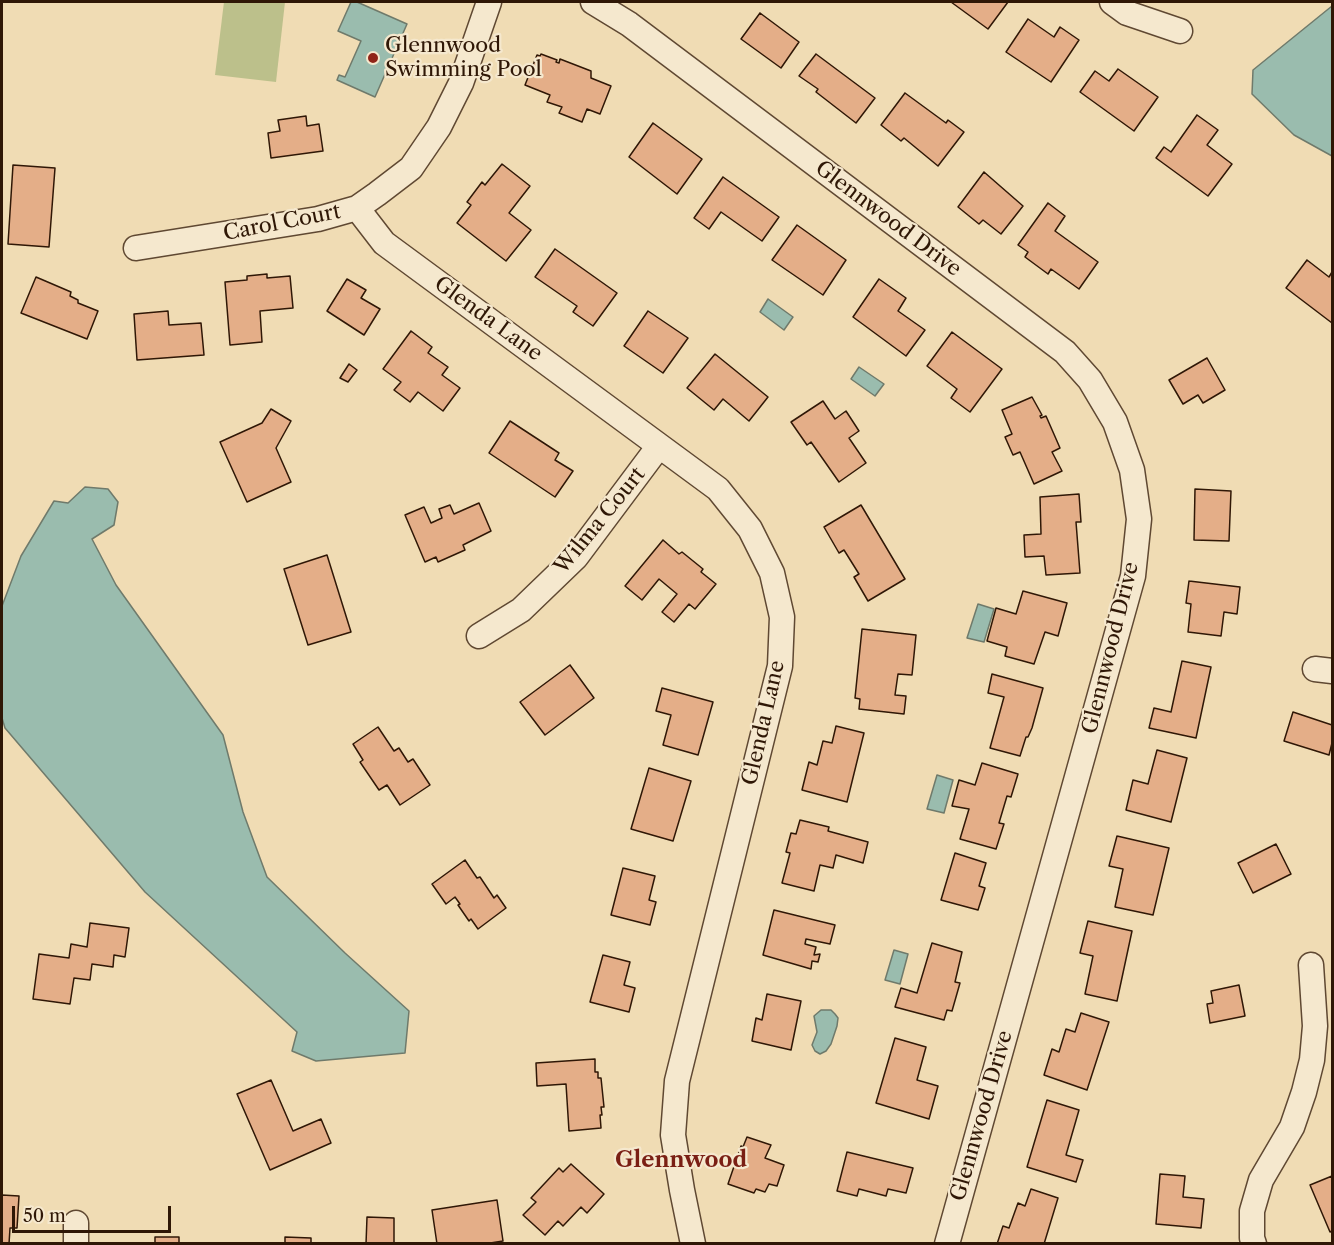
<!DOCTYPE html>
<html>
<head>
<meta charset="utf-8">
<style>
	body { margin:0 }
	#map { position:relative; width:1334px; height:1245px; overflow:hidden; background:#f0dcb4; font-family:"Libre Caslon Text",serif }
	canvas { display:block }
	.frame { position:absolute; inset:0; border:3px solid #2f1706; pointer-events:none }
	.scale { position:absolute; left:12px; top:1206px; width:159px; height:27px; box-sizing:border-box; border:3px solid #2f1706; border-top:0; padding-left:8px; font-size:18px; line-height:21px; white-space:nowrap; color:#2f1706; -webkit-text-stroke:4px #f5e8ce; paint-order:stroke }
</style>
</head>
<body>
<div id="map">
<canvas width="1334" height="1245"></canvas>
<div class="frame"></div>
<div class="scale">50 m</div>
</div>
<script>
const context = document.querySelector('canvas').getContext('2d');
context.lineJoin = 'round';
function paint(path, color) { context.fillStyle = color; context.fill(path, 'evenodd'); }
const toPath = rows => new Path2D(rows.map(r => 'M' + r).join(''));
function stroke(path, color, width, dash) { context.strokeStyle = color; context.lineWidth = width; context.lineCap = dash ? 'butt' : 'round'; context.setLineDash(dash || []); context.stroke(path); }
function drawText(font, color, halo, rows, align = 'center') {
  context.font = font + ' "Libre Caslon Text",serif'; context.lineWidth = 4.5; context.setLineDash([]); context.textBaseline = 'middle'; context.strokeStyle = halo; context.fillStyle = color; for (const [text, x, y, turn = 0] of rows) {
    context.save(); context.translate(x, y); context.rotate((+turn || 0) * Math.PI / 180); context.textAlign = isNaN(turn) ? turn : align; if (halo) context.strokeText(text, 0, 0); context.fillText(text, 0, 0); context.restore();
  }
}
paint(toPath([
	[224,2,285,2,276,82,215,75]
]), '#bcc08b');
const water = toPath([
	[351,2,357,2,407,24,375,97,337,80,339,75,345,77,361,41,338,31,351,2],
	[1332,6,1332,156,1294,135,1252,94,1253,70,1332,6],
	[768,299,793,317,784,330,760,312,768,299],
	[859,367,884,384,875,396,851,379,859,367],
	[85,487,108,489,118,502,114,525,92,539,116,585,223,735,243,812,267,877,345,953,409,1011,405,1053,316,1061,292,1051,297,1032,145,892,5,728,2,718,2,606,21,556,54,501,68,503,85,487],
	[978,604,994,609,984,642,967,638,978,604],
	[937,775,953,780,944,813,927,809,937,775],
	[894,950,908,954,900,984,885,980,894,950],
	[821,1010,831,1010,835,1014,838,1018,837,1026,831,1044,826,1051,820,1054,815,1051,812,1045,817,1032,814,1016,821,1010]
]);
paint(water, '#9abcae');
stroke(water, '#6f7a6b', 1.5);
const building = toPath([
	[951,2,1008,2,988,29,951,2],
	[760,13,799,42,781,68,741,39,760,13],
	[1028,19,1054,37,1060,27,1079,40,1051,82,1006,52,1028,19],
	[541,54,557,60,556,62,559,63,560,59,591,71,591,78,611,86,600,114,587,109,582,122,559,113,562,107,547,102,550,95,525,85,537,55,540,56,541,54],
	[816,54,875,98,856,123,816,92,818,89,799,76,816,54],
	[1118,69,1158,97,1134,131,1080,92,1095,71,1109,81,1118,69],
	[905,93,946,123,948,120,964,132,938,166,904,138,901,141,881,125,905,93],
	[1197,115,1218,130,1207,145,1232,164,1208,196,1156,158,1164,147,1171,152,1197,115],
	[306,116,307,126,319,124,323,151,271,158,268,133,280,131,278,120,306,116],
	[653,123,702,159,677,194,629,157,653,123],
	[502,164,530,186,509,213,531,230,506,261,457,223,471,205,467,202,482,182,485,185,502,164],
	[13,165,55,168,49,247,8,244,13,165],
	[984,172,1023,206,1001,234,983,220,979,224,958,207,984,172],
	[723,177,779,217,762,241,721,212,709,229,694,218,723,177],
	[1048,203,1065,216,1055,231,1098,262,1079,289,1051,269,1048,274,1025,257,1028,252,1018,245,1048,203],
	[797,225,846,260,823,295,772,260,797,225],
	[555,249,617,293,593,326,573,312,577,306,535,277,555,249],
	[1307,260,1329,277,1332,272,1332,323,1286,288,1307,260],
	[267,274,267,278,290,276,293,308,260,311,262,342,230,345,225,282,247,280,247,276,267,274],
	[36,277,71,292,70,296,78,300,78,303,98,311,87,339,21,313,36,277],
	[347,279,366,290,361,298,380,309,364,335,327,311,347,279],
	[879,279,906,298,898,311,925,330,906,356,853,317,879,279],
	[168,311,169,325,201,323,204,355,137,360,134,314,168,311],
	[648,311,688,338,663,373,624,346,648,311],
	[411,331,432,347,428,353,448,367,442,375,460,388,443,411,418,392,410,402,394,390,401,382,383,369,411,331],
	[952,332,1002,369,970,412,951,398,957,389,927,366,952,332],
	[715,354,768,397,749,421,723,399,714,410,687,388,715,354],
	[1207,358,1225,390,1203,403,1198,395,1183,404,1169,380,1207,358],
	[349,364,357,370,348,382,340,378,349,364],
	[1032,397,1042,415,1040,416,1041,418,1046,416,1060,448,1052,452,1062,471,1034,484,1020,452,1013,455,1005,437,1012,434,1002,410,1032,397],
	[823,401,835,419,846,411,859,431,849,438,866,463,839,482,811,442,807,445,791,422,823,401],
	[271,409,291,421,276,448,291,482,247,502,220,442,262,423,271,409],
	[510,421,559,453,555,460,573,471,555,497,489,453,510,421],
	[1195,489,1231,491,1229,541,1194,540,1195,489],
	[1079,494,1081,522,1076,522,1080,573,1046,575,1044,556,1025,557,1024,535,1041,534,1040,497,1079,494],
	[479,503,491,531,463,545,465,550,438,562,436,557,425,562,405,515,424,507,431,523,442,518,439,509,450,505,454,514,479,503],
	[861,505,905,579,868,601,854,577,859,574,844,550,839,553,824,527,861,505],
	[663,540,679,554,682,552,703,569,701,572,716,584,695,609,689,604,674,622,662,612,677,594,659,579,642,600,625,586,663,540],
	[327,555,351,632,308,645,284,569,327,555],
	[1189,581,1240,587,1237,614,1224,612,1221,636,1188,632,1191,604,1186,603,1189,581],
	[1023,591,1067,603,1058,636,1045,632,1034,664,1005,656,1007,647,987,641,996,608,1016,614,1023,591],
	[862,629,916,635,912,675,898,674,895,695,906,696,904,714,859,709,860,699,855,698,862,629],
	[1182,661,1211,667,1196,738,1149,728,1154,708,1171,712,1182,661],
	[570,665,594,698,545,735,520,702,570,665],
	[992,674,1043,688,1032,728,1028,737,1026,737,1020,756,990,748,1004,697,988,693,992,674],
	[662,688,713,702,698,755,663,745,671,715,656,711,662,688],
	[1293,712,1332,725,1332,743,1329,755,1284,741,1293,712],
	[836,726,864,733,847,802,802,790,809,762,817,765,823,741,832,743,836,726],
	[378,727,394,751,399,748,408,762,413,759,430,785,400,805,387,785,379,790,360,762,363,760,353,744,378,727],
	[1157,750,1187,758,1171,822,1126,810,1133,780,1148,784,1157,750],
	[982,763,1018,774,1011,797,1007,796,999,823,1004,824,996,849,960,839,969,809,952,806,959,780,975,785,982,763],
	[649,768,691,781,673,841,631,829,649,768],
	[800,820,829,827,828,831,868,842,863,863,836,855,833,868,820,865,814,891,782,883,790,853,786,852,791,833,796,834,800,820],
	[1117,836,1169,848,1153,915,1115,907,1123,869,1109,866,1117,836],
	[1276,844,1291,874,1253,893,1238,863,1276,844],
	[955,853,986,863,979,886,985,888,978,910,941,900,955,853],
	[465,860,477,878,480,877,494,898,497,895,506,908,478,929,471,919,469,921,458,905,460,904,455,897,446,904,432,884,465,860],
	[623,868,655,876,649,900,656,902,650,925,611,915,623,868],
	[774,910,835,925,830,944,806,939,805,944,816,947,814,955,820,954,818,962,812,961,811,969,763,955,774,910],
	[1088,921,1132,931,1117,1001,1085,994,1093,956,1080,953,1088,921],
	[90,923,129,928,125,957,114,955,113,967,92,964,90,980,74,978,70,1004,33,999,39,954,69,958,71,944,87,947,90,923],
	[932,943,962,952,955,982,960,983,952,1011,947,1010,944,1020,895,1007,901,988,917,993,932,943],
	[603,955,630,962,624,985,635,988,629,1012,590,1002,603,955],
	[1239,985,1245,1016,1210,1023,1207,1004,1213,1003,1211,991,1239,985],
	[767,994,801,1001,791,1050,752,1041,756,1018,762,1020,767,994],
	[1081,1013,1109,1022,1087,1090,1044,1075,1052,1049,1059,1052,1066,1029,1075,1032,1081,1013],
	[895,1038,926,1047,917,1080,938,1086,929,1119,876,1103,895,1038],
	[595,1059,595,1072,598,1072,598,1078,601,1078,604,1107,601,1107,602,1115,600,1115,601,1128,569,1131,566,1084,537,1086,536,1063,595,1059],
	[271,1080,293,1131,321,1119,331,1143,270,1170,237,1094,271,1080],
	[1047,1100,1079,1110,1066,1155,1083,1160,1076,1182,1027,1167,1047,1100],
	[747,1137,771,1145,765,1158,784,1165,777,1186,769,1184,765,1192,756,1189,754,1193,728,1184,741,1146,743,1147,747,1137],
	[847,1152,913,1168,906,1193,888,1189,886,1196,859,1189,857,1196,837,1191,847,1152],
	[571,1164,604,1194,587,1213,581,1207,563,1226,558,1221,545,1235,523,1215,536,1202,531,1198,559,1168,563,1172,571,1164],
	[1160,1174,1185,1176,1183,1197,1204,1199,1201,1228,1156,1224,1160,1174],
	[1332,1176,1332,1231,1330,1232,1310,1185,1332,1176],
	[1031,1189,1058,1198,1044,1244,997,1244,1003,1226,1009,1228,1018,1203,1025,1206,1031,1189],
	[2,1195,19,1196,17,1228,10,1228,9,1244,2,1244,2,1195],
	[497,1200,503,1241,484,1244,437,1244,432,1210,497,1200],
	[367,1217,394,1218,394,1244,366,1244,367,1217],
	[155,1237,179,1237,179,1244,155,1244,155,1237],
	[285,1237,311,1238,311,1244,285,1244,285,1237]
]);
paint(building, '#e4ae88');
stroke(building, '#2f1706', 1.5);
const minor = toPath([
	[593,2,629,24,1065,352,1090,380,1115,422,1132,470,1139,519,1133,576,947,1244],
	[1112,2,1127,13,1180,31],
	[357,208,384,243,718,489,750,529,772,573,782,617,780,666,677,1081,673,1135,682,1190,693,1244],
	[136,248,318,219,357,208,377,194,411,168,439,127,461,83,489,2],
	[479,636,521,610,576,557,659,446],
	[1315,669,1332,671],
	[76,1244,76,1223],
	[1254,1244,1252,1238,1252,1211,1261,1180,1292,1127,1304,1092,1312,1060,1315,1026,1311,965]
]);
stroke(minor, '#5f4832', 27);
stroke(minor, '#f5e8ce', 24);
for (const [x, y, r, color] of [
	[373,58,6,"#8f2418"]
]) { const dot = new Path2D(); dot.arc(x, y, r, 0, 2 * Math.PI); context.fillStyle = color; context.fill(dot); stroke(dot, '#f5e8ce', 2); }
drawText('21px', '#2f1706', '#f5e8ce', [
	["Glennwood",385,46],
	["Swimming Pool",385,70]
], 'left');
drawText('21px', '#2f1706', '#f5e8ce', [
	["Glennwood Drive",888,219,37],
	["Carol Court",282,223,-11],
	["Glenda Lane",488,319,36],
	["Wilma Court",600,521,-51],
	["Glennwood Drive",1111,648,-76],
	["Glenda Lane",764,723,-77],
	["Glennwood Drive",982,1116,-74]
]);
drawText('bold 22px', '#7a1f14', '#f5e8ce', [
	["Glennwood",681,1161]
]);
</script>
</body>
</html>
